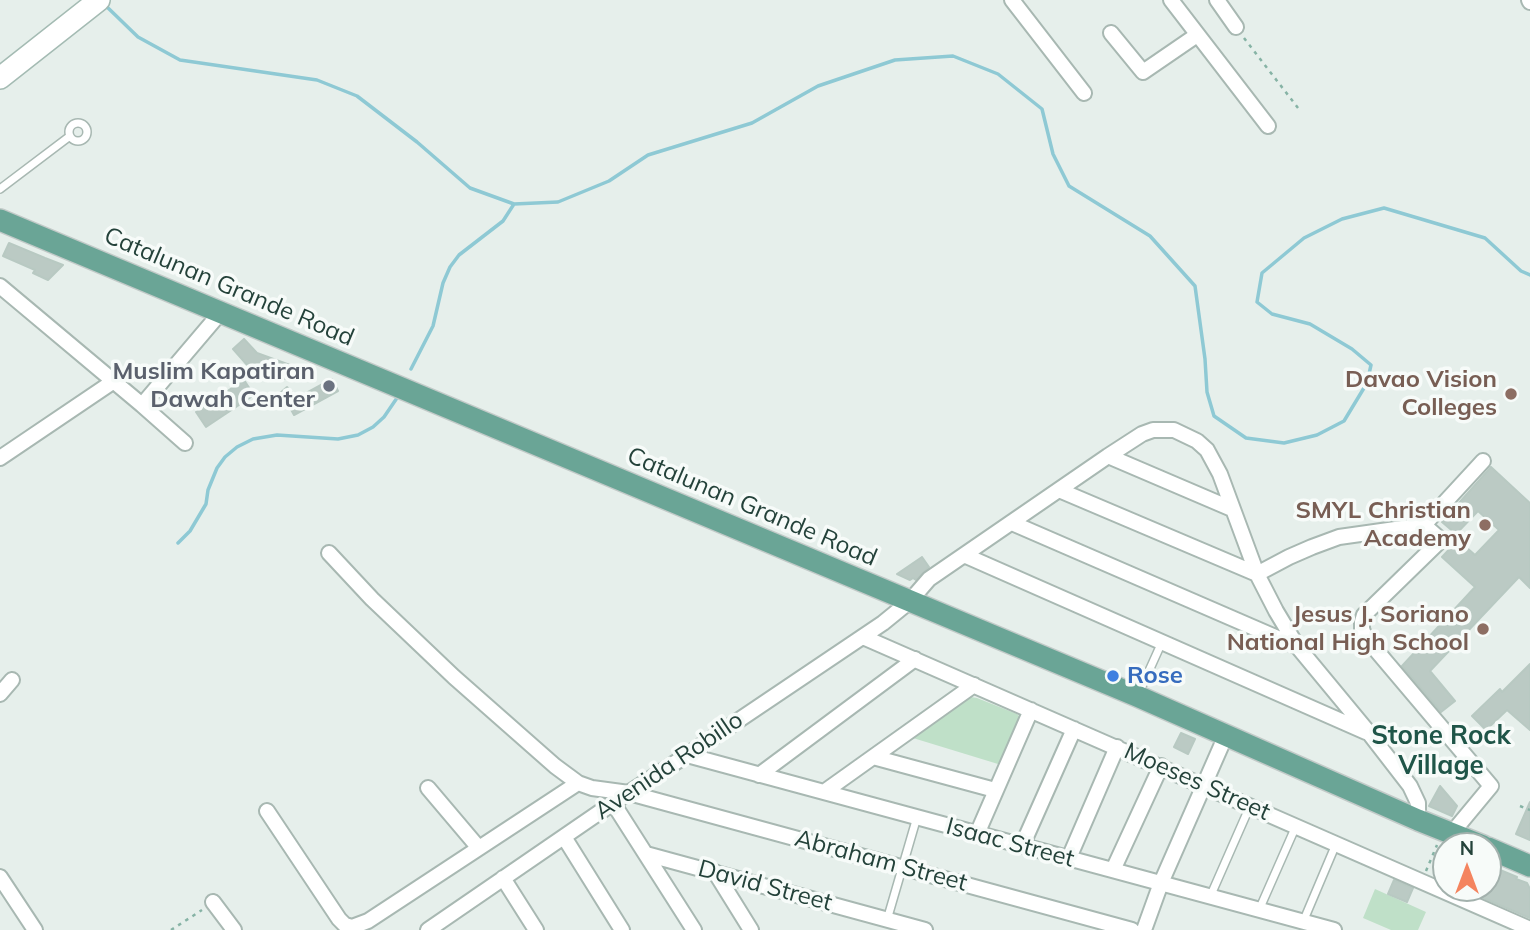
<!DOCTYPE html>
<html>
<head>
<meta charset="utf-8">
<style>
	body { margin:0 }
	#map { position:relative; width:1530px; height:930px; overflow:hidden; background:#e6efeb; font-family:Mulish,sans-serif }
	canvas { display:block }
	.north { position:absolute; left:1432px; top:832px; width:70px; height:70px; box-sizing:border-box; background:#f7fbf9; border:2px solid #a3b1ad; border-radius:50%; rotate:0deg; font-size:19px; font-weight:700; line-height:28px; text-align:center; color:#24423a }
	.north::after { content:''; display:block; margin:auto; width:24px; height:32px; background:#f4845f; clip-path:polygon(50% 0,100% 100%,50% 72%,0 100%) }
</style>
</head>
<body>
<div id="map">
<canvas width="1530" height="930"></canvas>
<div class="north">N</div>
</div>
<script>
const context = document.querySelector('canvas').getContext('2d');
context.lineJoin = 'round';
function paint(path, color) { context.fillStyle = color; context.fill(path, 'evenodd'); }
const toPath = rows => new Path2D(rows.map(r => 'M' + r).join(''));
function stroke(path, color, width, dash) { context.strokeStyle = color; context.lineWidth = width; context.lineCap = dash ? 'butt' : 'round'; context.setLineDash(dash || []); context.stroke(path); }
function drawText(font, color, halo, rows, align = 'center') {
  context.font = font + ' Mulish,sans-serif'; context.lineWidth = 7; context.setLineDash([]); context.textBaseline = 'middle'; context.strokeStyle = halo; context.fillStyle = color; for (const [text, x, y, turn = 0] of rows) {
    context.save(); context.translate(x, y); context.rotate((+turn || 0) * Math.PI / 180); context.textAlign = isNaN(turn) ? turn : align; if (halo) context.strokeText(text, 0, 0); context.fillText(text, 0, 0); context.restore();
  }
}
paint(toPath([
	[971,697,977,698,1017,714,1019,716,1020,719,1002,761,998,764,913,738],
	[1375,889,1426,912,1418,930,1391,930,1363,918]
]), '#bfe0c8');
stroke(toPath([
	[106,6,138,37,180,60,317,80,357,96,417,142,470,188,514,204,558,202,609,181,648,155,752,123,818,86,895,60,953,56,998,74,1042,109,1053,154,1069,186,1150,236,1195,286,1205,359,1207,392,1214,416,1246,438,1284,443,1317,435,1344,421,1367,383,1371,365,1352,349,1310,324,1272,314,1257,302,1262,273,1304,238,1342,219,1384,208,1485,238,1521,271,1530,275],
	[411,369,433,326,443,283,450,267,459,255,503,221,514,204],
	[178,543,190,531,206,504,208,490,217,468,225,457,237,447,253,439,277,435,338,439,358,435,373,427,384,417,399,395]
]), '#8ec9d4', 3.5);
const building = toPath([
	[9,243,45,258,63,265,48,280,33,273,35,270,3,256,9,243],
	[244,339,257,353,290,365,285,379,248,366,233,349,244,339],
	[332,379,338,391,294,415,288,404,279,394,287,387,297,398,332,379],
	[244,380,254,395,206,427,196,412,244,380],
	[1491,467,1530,503,1530,588,1519,577,1430,671,1455,701,1441,712,1402,666,1475,587,1442,557,1458,540,1475,555,1499,530,1478,511,1456,534,1442,522,1491,467],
	[922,557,929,567,916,580,913,578,910,580,897,574,922,557],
	[1530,664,1530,730,1507,710,1486,730,1472,716,1500,689,1502,692,1530,664],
	[1181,733,1195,739,1188,754,1174,747,1181,733],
	[1440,786,1457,806,1452,816,1429,806,1440,786],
	[1530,802,1530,840,1516,834,1530,802],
	[1488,865,1517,877,1516,879,1527,883,1530,889,1530,918,1460,888,1488,888,1488,865],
	[1394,880,1413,888,1407,902,1388,894,1394,880]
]);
paint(building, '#bbcac4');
stroke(building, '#b8c9c2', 2);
const lane = toPath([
	'69 132a9 9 0 1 1 18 0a9 9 0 1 1-18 0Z',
	[0,189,70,136],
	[1139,693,1162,642],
	[1210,897,1250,806],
	[1259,910,1296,826],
	[887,920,917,817],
	[1303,922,1336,844]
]);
const street = toPath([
	[1012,0,1084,93],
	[1171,0,1268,126],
	[1217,0,1236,27],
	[1529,0,1530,2],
	[1111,33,1143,72,1197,35],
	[0,286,142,405,185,443],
	[142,405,221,312],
	[1108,456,1232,509],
	[0,458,114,381],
	[1059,490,1257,574,1289,557,1312,547,1339,537,1424,525,1483,461],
	[1012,523,1296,646],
	[1424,525,1441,540,1364,615,1362,622,1362,629,1365,637,1491,786,1452,833],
	[329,553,372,599,454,677,555,766,578,783,592,788,629,793,1132,930],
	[964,555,1366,732],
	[863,637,1530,929],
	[0,694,12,680],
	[687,755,1334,930],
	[873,757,995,790],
	[759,775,915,659],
	[428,788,478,847],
	[824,792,974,685],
	[613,803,694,930],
	[267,811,339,919,345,925,352,927,368,921,578,783],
	[977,834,1031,710],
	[564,837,622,930],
	[1022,846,1074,729],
	[646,854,925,930],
	[1069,858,1117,747],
	[1113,870,1161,766],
	[715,872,751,930],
	[0,877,35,930],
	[503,878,536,930],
	[213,902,234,930],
	[428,930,613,803,687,755,883,623,910,601,929,579,1108,456,1142,434,1153,430,1174,430,1197,441,1207,450,1220,474,1257,574,1276,611,1297,646,1369,733,1410,786,1418,803,1418,820],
	[1144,930,1161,883,1226,735]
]);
const secondary = toPath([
	[0,78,99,0]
]);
const primary = toPath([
	[0,220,1137,696,1418,820,1483,846],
	[1488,848,1530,866]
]);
stroke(lane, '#a8b8b2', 10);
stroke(street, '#a8b8b2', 18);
stroke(secondary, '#a4bbb3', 24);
stroke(primary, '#c2cac8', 24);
stroke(toPath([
	[1244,38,1298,108],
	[1520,806,1530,810],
	[1426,871,1437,845],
	[171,930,202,910]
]), '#86b3a5', 2.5, [3.5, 5]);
stroke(lane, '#fff', 7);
stroke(street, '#fff', 14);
stroke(secondary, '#fff', 21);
stroke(primary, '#6aa596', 21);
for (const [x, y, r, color] of [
	[329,386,7,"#6b7280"],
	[1511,394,7,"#8d6e63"],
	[1485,525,7,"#8d6e63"],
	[1483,629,7,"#8d6e63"],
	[1113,676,7,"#3f7fe0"]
]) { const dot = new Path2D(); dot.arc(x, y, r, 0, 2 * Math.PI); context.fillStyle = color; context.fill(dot); stroke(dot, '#f7fbf9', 2.5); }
drawText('24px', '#24423a', '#f7fbf9', [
	["Catalunan Grande Road",229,287,23],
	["Catalunan Grande Road",752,507,23],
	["Avenida Robillo",669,766,-34],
	["Moeses Street",1197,782,24],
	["Isaac Street",1010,843,15],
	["Abraham Street",881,861,15],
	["David Street",765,886,15]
]);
drawText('bold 24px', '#5b616d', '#f7fbf9', [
	["Muslim Kapatiran",315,372],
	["Dawah Center",315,400]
], 'right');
drawText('bold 24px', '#785e54', '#f7fbf9', [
	["Davao Vision",1497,380],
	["Colleges",1497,408],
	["SMYL Christian",1471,511],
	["Academy",1471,539],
	["Jesus J. Soriano",1469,615],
	["National High School",1469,643]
], 'right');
drawText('bold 24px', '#366cbe', '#f7fbf9', [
	["Rose",1127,676]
], 'left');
drawText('bold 26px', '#1f5548', '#f7fbf9', [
	["Stone Rock",1441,736],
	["Village",1441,766]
]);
</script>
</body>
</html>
